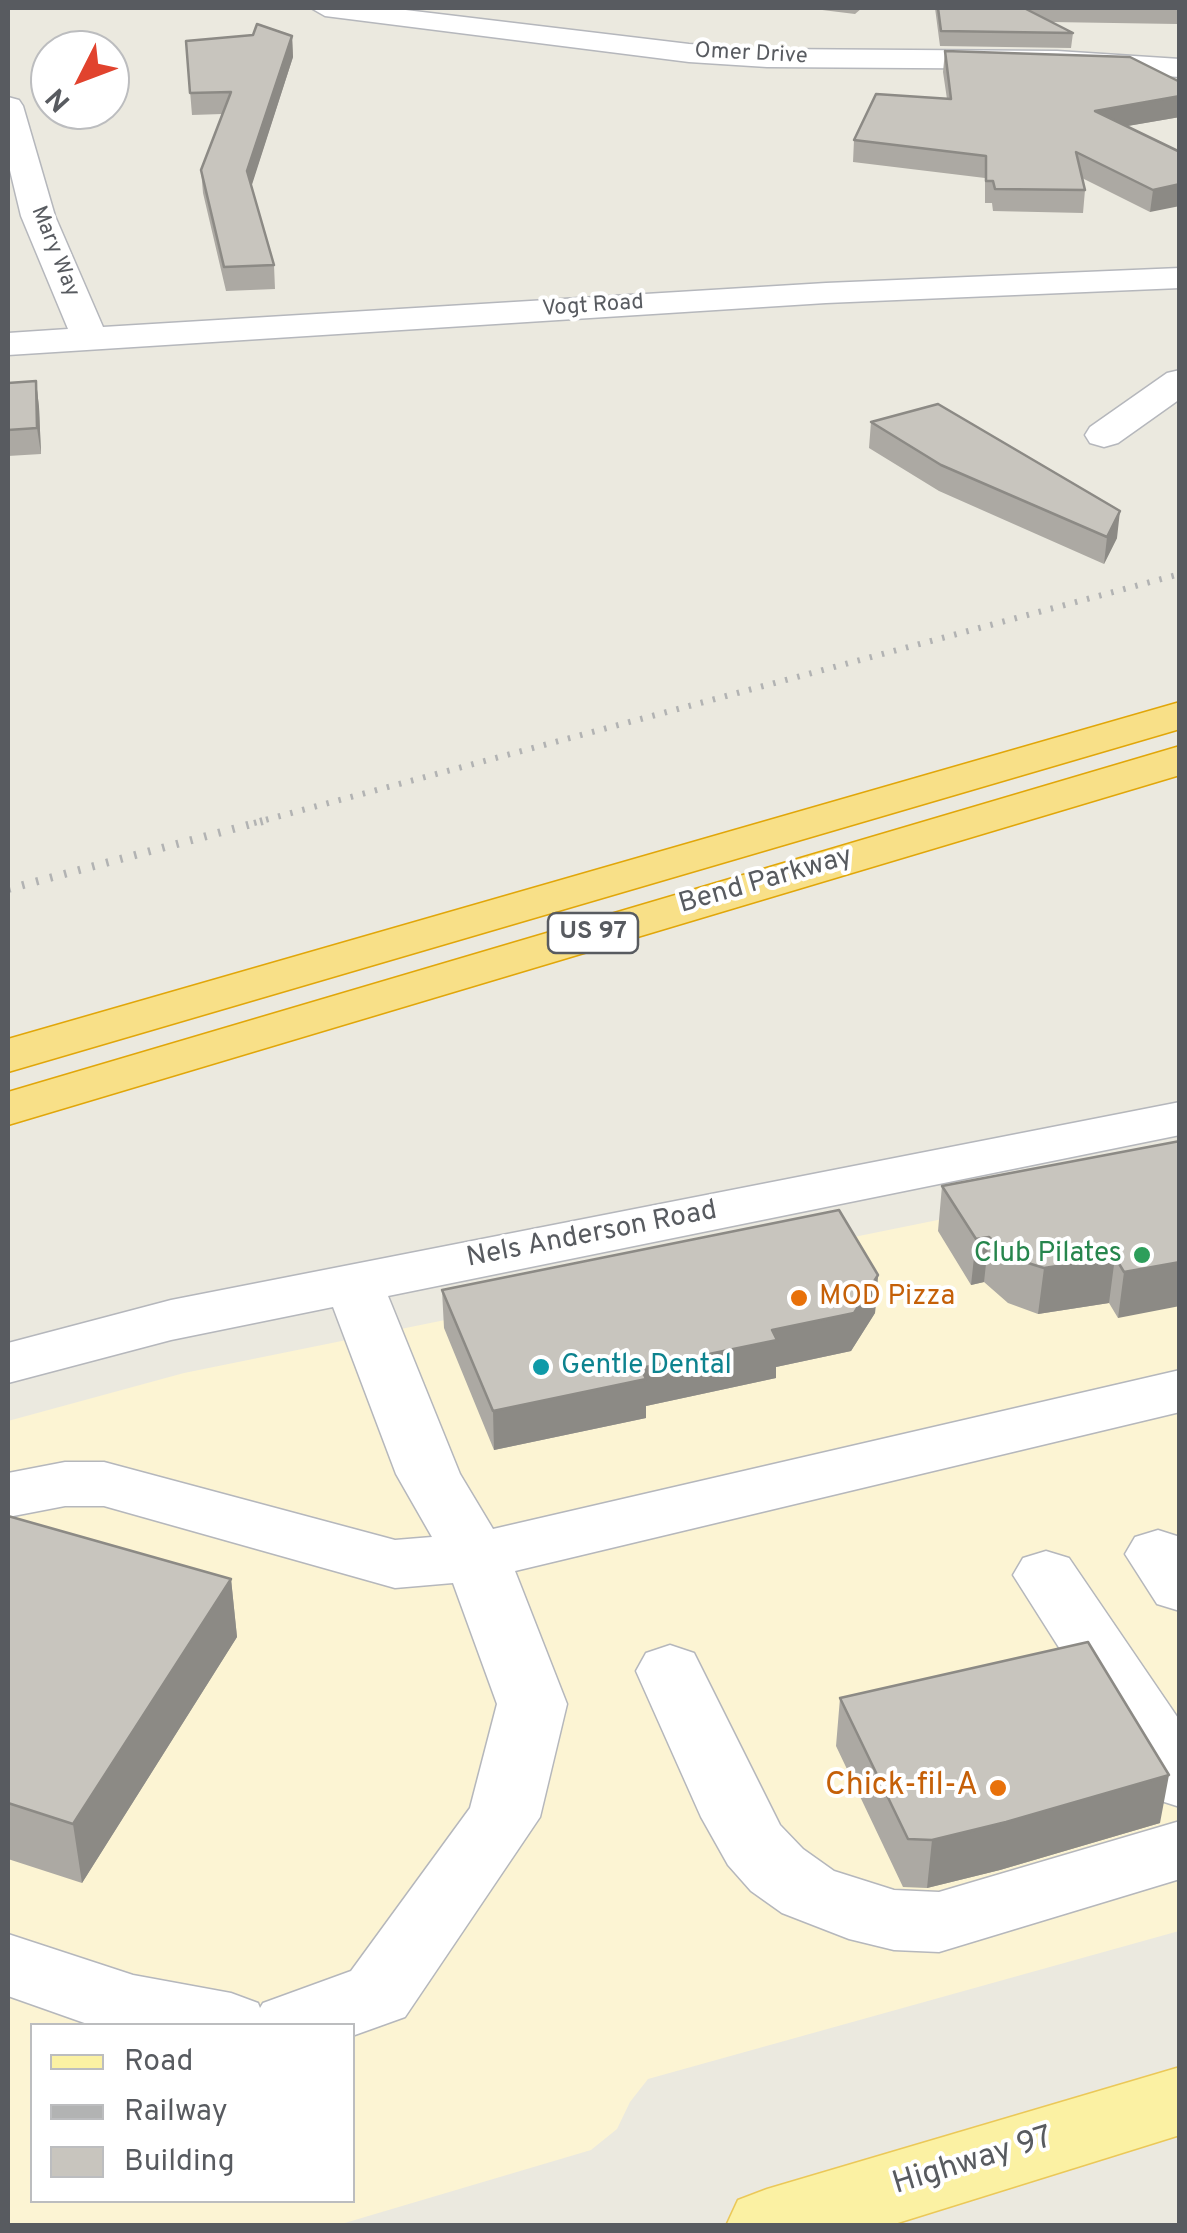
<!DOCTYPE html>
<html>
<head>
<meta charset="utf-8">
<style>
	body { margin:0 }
	#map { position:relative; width:1187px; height:2233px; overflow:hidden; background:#ebe9df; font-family:Overpass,sans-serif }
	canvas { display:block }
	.frame { position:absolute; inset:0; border:10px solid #585b60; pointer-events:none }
	.legend { position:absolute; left:30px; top:2023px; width:325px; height:180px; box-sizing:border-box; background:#fff; border:2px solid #bcbdbf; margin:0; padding:12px 18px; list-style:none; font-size:30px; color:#585b60 }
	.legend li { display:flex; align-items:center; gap:20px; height:50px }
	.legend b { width:50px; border:2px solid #bcbdbf }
	.north { position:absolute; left:30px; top:30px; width:100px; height:100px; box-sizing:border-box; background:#fff; border:2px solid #bcbdbf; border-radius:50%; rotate:228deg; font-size:28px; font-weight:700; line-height:40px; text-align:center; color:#585b60 }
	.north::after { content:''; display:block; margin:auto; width:35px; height:45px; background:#e1432e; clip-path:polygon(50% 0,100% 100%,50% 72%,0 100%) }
</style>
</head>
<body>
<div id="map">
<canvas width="1187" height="2233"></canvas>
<div class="frame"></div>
<ul class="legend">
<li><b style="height:12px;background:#fbf1a3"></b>Road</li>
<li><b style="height:12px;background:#b2b3b3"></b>Railway</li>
<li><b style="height:28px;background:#c8c5be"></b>Building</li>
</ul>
<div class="north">N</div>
</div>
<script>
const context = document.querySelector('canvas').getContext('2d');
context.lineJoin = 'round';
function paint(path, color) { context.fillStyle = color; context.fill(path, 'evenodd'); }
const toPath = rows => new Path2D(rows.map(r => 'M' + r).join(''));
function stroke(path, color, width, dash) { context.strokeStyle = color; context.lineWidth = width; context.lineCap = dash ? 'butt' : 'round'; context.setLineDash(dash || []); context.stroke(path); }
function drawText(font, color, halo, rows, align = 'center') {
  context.font = font + ' Overpass,sans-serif'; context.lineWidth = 8; context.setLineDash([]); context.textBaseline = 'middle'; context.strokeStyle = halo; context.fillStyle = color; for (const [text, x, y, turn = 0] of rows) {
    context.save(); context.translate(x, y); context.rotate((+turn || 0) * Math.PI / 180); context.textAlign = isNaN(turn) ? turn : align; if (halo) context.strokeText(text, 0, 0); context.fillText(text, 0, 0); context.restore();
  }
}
paint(toPath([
	[1179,1171,1179,1931,648,2079,630,2102,617,2129,591,2150,338,2225,8,2226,8,1421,184,1373],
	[32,2026,352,2026,352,2200,32,2200]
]), '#fcf4d3');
const minor = toPath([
	[311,8,389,8,689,44,767,49,1057,51,1180,59,1180,77,1057,69,767,67,689,62,325,16,311,8],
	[8,97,19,100,23,106,55,216,103,327,826,283,1180,268,1180,288,826,303,8,355,8,333,68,329,21,216,8,162,8,97],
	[1180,370,1180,399,1118,443,1104,447,1090,443,1085,435,1090,427,1167,373,1180,370],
	[1180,1102,1180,1135,388,1296,460,1474,493,1529,1180,1370,1180,1412,515,1571,567,1704,540,1817,405,2017,352,2036,352,2026,93,2026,8,1996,8,1934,133,1975,231,1993,258,2003,260,2008,263,2003,351,1971,470,1808,497,1704,453,1583,395,1588,104,1506,65,1506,8,1517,8,1473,65,1462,104,1462,395,1540,432,1537,396,1474,333,1307,171,1340,8,1383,8,1343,171,1300,1180,1102],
	[1158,1530,1180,1537,1180,1611,1157,1604,1125,1554,1135,1537,1158,1530],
	[1046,1551,1069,1558,1180,1721,1180,1807,1155,1799,1013,1575,1023,1558,1046,1551],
	[670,1645,694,1653,780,1825,803,1849,834,1871,894,1890,939,1892,1180,1821,1180,1879,939,1952,894,1950,849,1939,782,1913,751,1891,728,1865,701,1817,636,1671,646,1653,670,1645]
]);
const major = toPath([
	[1180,2067,1180,2135,888,2226,726,2226,738,2200,767,2189,1180,2067]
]);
const highway = toPath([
	[1180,702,1180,729,8,1072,8,1039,1180,702],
	[1180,746,1180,775,8,1125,8,1092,1180,746]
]);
stroke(minor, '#b5b7bc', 3);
stroke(major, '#ebc858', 3);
stroke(highway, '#e1a609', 3);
paint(minor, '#fff');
paint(major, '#fbf1a3');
paint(highway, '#f8e088');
stroke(toPath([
	[254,823,1180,574]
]), '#b2b3b3', 6, [2.5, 10]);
stroke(toPath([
	[8,889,263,821]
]), '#b2b3b3', 8, [2.5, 12]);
paint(toPath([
	[806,8,862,8,855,14],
	[935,8,1179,8,1177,24,1051,22,1073,33,1071,48,940,46],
	[292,36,293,57,251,186,274,265,275,289,226,291,203,193,201,170,222,114,192,115,186,41],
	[945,51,1180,82,1180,117,1127,126,1180,152,1150,212,1082,178,1085,190,1083,213,993,211,992,203,985,203,985,178,853,162,854,140,947,99,943,72],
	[36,381,39,407,41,454,8,456,8,383],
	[871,422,1117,538,1104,564,939,491,869,448],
	[1180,1141,1118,1318,1109,1303,1038,1314,1008,1303,984,1282,971,1285,938,1231,942,1186],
	[878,1275,875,1313,851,1351,776,1367,776,1378,646,1406,646,1418,494,1450,444,1328,442,1290],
	[8,1516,231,1579,237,1637,82,1883,8,1859],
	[840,1698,1160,1823,1000,1870,927,1888,903,1887,836,1746]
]), '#aca9a3');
paint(toPath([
	[292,36,293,57,249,194,247,171],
	[1180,96,1180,117,1093,132,1095,111],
	[1180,184,1180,206,1150,212,1153,190],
	[36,381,39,407,41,454,37,428],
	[1120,511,1117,538,1104,564,1107,537],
	[989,1237,984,1282,971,1285,976,1239],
	[1115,1257,1109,1303,1038,1314,1044,1268],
	[1180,1262,1180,1306,1118,1318,1124,1272],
	[878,1275,875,1313,851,1351,776,1367,776,1378,646,1406,646,1418,494,1450,493,1411,641,1368],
	[231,1579,237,1637,82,1883,73,1824],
	[1169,1775,1160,1823,1000,1870,927,1888,932,1840]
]), '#8c8a85');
const building = toPath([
	[938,8,1024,8,1073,33,941,31,938,8],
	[257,24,292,36,247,171,274,265,224,267,201,170,231,92,190,93,186,41,253,35,257,24],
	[945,51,1130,57,1180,82,1180,96,1095,111,1180,152,1180,184,1153,190,1076,152,1085,190,995,189,993,181,986,181,986,156,854,140,876,94,951,99,945,51],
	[36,381,37,428,8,430,8,383,36,381],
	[938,404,1120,511,1107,537,941,465,871,422,938,404],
	[1180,1141,1180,1262,1124,1272,1115,1257,1044,1268,1012,1258,989,1237,976,1239,942,1186,1180,1141],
	[839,1210,878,1275,854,1313,772,1330,777,1340,641,1368,646,1379,493,1411,442,1290,839,1210],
	[8,1516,231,1579,73,1824,8,1803,8,1516],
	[1088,1642,1169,1775,1006,1822,932,1840,908,1839,840,1698,1088,1642]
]);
paint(building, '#c8c5be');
stroke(building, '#8c8a85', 2.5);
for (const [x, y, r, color] of [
	[1142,1255,10,"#2e9e5b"],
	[799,1298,10,"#e8710a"],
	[541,1367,10,"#0f9aa8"],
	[998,1788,10,"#e8710a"]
]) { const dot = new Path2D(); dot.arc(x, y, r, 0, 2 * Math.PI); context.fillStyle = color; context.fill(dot); stroke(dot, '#fff', 4); }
drawText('22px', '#585b60', '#fff', [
	["Omer Drive",751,55,3],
	["Mary Way",54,252,68],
	["Vogt Road",593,307,-4]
]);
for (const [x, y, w] of [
	[593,933,90]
]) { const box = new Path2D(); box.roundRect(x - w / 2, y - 20, w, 40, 8); context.fillStyle = '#fff'; context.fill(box); stroke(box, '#585b60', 2.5); }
drawText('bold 25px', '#585b60', null, [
	["US 97",593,933]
]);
drawText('28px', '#585b60', '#fff', [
	["Bend Parkway",766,882,-16],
	["Nels Anderson Road",592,1236,-11]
]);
drawText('28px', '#27864d', '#fff', [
	["Club Pilates",1122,1255]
], 'right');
drawText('28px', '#c56008', '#fff', [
	["MOD Pizza",819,1298]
], 'left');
drawText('28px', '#0d838f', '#fff', [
	["Gentle Dental",561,1367]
], 'left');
drawText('32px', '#c56008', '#fff', [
	["Chick-fil-A",978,1788]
], 'right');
drawText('32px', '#585b60', '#fff', [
	["Highway 97",973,2163,-17]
]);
</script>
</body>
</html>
